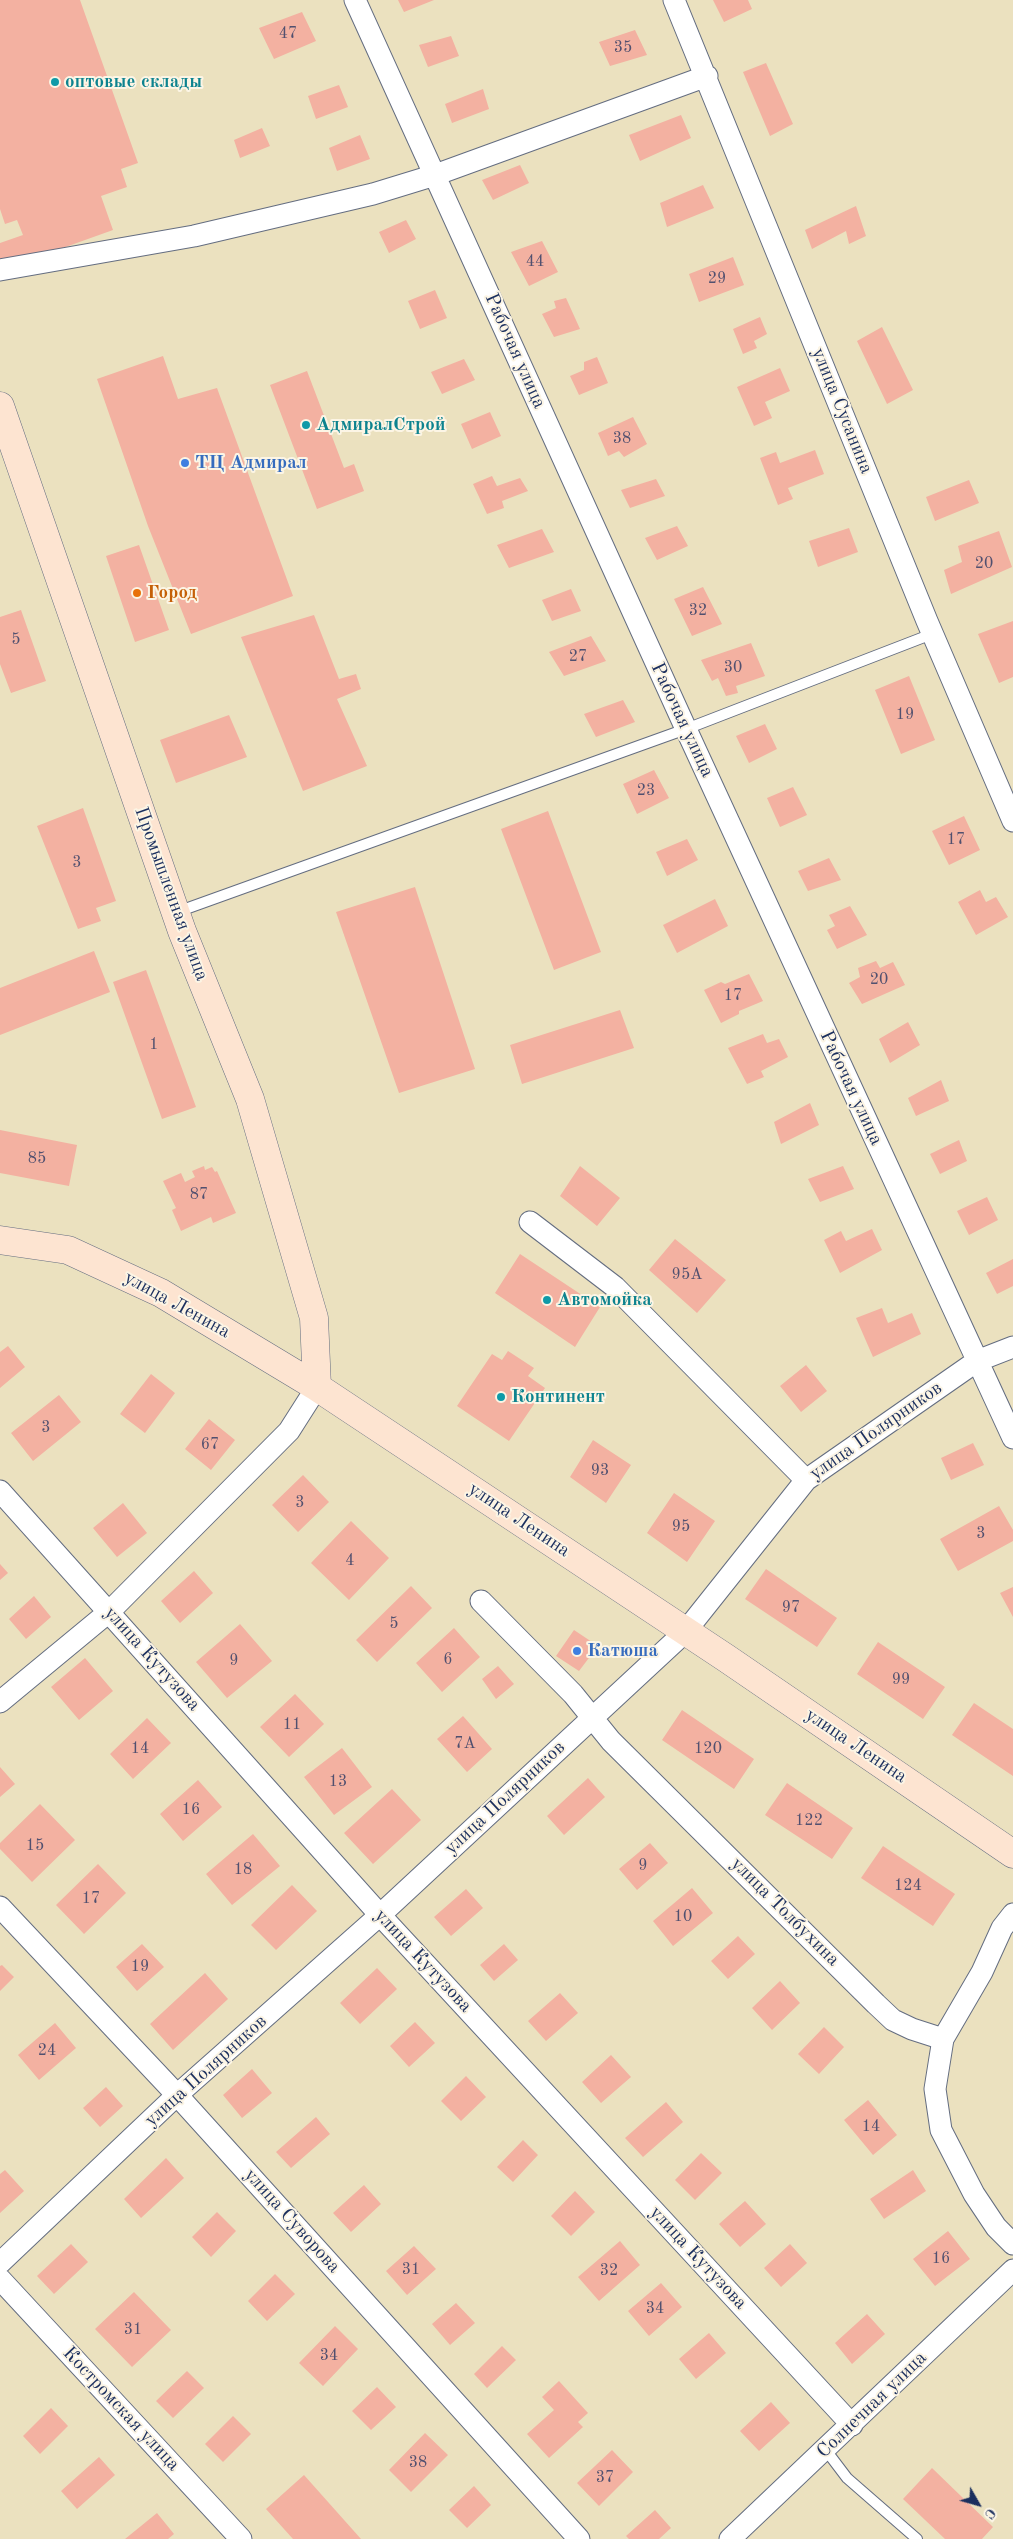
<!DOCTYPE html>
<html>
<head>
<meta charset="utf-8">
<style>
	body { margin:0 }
	#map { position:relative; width:1013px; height:2539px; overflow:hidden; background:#ebe1bf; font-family:"Old Standard TT",serif }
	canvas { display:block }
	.north { position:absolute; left:953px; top:2479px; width:50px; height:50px; -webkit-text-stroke:4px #fcf5e5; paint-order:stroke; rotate:128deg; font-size:14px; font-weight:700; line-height:20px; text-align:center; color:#1b2f5e }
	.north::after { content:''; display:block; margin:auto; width:18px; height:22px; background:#1b2f5e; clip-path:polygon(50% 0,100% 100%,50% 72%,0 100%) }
</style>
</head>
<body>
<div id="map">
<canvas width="1013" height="2539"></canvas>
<div class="north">С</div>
</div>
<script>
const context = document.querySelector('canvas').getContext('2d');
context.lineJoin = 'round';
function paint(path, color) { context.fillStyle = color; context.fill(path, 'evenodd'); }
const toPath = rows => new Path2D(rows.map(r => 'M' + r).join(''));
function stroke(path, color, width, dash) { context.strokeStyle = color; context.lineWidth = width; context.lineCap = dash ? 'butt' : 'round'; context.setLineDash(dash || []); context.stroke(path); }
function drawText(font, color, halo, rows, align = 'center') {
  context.font = font + ' "Old Standard TT",serif'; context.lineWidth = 4; context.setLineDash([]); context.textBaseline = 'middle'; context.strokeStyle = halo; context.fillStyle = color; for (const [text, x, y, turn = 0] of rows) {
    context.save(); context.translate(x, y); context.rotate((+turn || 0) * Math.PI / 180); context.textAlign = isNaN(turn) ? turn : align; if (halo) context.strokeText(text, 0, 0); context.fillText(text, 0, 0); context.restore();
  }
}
paint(toPath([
	[0,0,80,0,138,163,121,169,127,187,101,196,113,230,18,264,0,265,0,243,23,235,17,220,5,224,0,209],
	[398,0,434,0,404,12],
	[713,0,748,0,752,9,724,22],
	[302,12,316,41,274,59,259,28],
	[635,30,647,55,610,66,599,42],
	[451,36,459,56,428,67,419,45],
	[766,63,793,124,770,136,743,72],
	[339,85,348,107,316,119,308,96],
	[483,89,489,109,452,123,445,104],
	[681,115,691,138,640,161,629,135],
	[262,128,270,146,240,158,234,140],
	[360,135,370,159,337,171,329,148],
	[520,165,529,183,493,200,482,180],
	[703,185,714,208,667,227,660,203],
	[856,206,866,236,849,244,846,231,812,249,805,230],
	[406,220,416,239,389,253,379,232],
	[542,241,558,272,529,286,511,252],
	[733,257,744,285,699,302,689,274],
	[435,290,447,318,420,329,408,301],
	[566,298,580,329,554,337,542,314,556,308,554,301],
	[760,317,767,334,754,341,757,348,743,354,733,329],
	[882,327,913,390,887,404,857,341],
	[163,356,178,399,217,388,293,596,191,634,148,526,97,379],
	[597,357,608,383,579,395,570,376,584,370,584,362],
	[464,359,475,380,442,394,431,372],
	[780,368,790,391,765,402,772,418,754,426,737,387],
	[307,371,344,468,354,464,364,491,317,509,270,385],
	[490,412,501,436,472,449,461,424],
	[633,417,647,444,624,457,619,451,608,456,598,433],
	[815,450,824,474,788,488,793,499,778,505,760,458,776,452,780,463],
	[492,476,497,486,520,478,528,491,502,501,504,508,487,514,473,484],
	[656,479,665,496,630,508,621,490],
	[969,480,979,503,935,521,926,497],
	[677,526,688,546,657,560,645,538],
	[849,528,858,552,818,567,809,541],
	[542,529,554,552,509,568,497,545],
	[999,531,1012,567,951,594,944,570,962,562,958,546],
	[139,545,169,630,135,642,106,556],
	[703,587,722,624,692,636,674,599],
	[571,589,581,611,552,621,542,600],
	[21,610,46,681,11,693,0,664,0,617],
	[314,615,339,679,356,674,361,689,337,699,367,766,303,791,241,637],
	[1013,621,1013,677,999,683,978,634],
	[591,636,606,661,564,676,549,652],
	[751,643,765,676,736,686,738,693,726,696,718,678,712,681,701,660],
	[909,676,935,740,901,754,875,690],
	[623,700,635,722,596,737,584,714],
	[229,715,247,757,176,783,160,740],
	[765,724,777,749,749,763,736,736],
	[654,770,669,798,637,814,623,784],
	[793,787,807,815,780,827,767,798],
	[83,808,116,901,96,908,101,921,78,929,37,826],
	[548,811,601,952,554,970,501,829],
	[964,816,980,850,949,865,932,831],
	[687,839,698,860,667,876,656,852],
	[829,858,841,880,808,891,798,871],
	[415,887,475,1069,399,1093,336,912],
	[980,890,986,902,996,897,1008,917,976,935,958,902],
	[715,899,728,926,677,953,663,925],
	[850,906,867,935,837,949,827,930,835,926,829,915],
	[94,951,110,992,0,1035,0,988],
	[876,961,880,968,893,962,905,985,862,1004,849,983,860,977,858,968],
	[146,970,196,1107,162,1119,113,982],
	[749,974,763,1001,739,1011,739,1014,721,1023,704,990,721,982,725,984],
	[620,1010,634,1048,522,1084,510,1045],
	[908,1022,920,1045,890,1063,879,1039],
	[763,1034,767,1043,779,1039,788,1057,761,1071,764,1077,747,1084,728,1048],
	[941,1080,949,1101,916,1116,908,1098],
	[810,1103,819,1125,781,1144,774,1122],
	[0,1130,77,1145,69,1186,0,1173],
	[959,1140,967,1161,940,1174,930,1154],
	[204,1166,205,1170,212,1167,215,1172,217,1171,236,1213,213,1223,211,1217,181,1231,172,1210,176,1208,163,1181,181,1173,185,1182,195,1177,192,1171],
	[580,1166,620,1198,597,1226,560,1196],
	[843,1166,854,1189,820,1202,808,1179],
	[987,1197,998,1220,969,1235,957,1211],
	[872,1229,882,1250,840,1273,824,1240,841,1231,846,1241],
	[675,1239,726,1280,697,1313,649,1270],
	[520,1254,600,1307,575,1347,495,1293],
	[1013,1259,1013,1286,997,1294,986,1273],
	[882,1308,888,1323,912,1313,921,1334,873,1357,856,1318],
	[8,1346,25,1367,0,1388,0,1352],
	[508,1351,534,1368,528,1376,545,1388,509,1441,457,1406,492,1354,502,1360],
	[806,1365,827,1391,801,1412,780,1386],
	[151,1374,175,1393,145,1433,120,1414],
	[59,1395,81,1422,33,1461,11,1433],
	[209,1419,235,1440,211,1470,185,1449],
	[593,1440,631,1465,606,1503,570,1477],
	[973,1443,984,1465,951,1480,941,1458],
	[303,1475,329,1502,298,1532,272,1505],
	[674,1493,715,1521,687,1562,647,1533],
	[123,1503,147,1533,117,1557,93,1528],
	[999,1506,1013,1530,1013,1541,958,1571,940,1539],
	[351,1521,389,1558,349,1600,311,1563],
	[0,1564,8,1573,0,1580],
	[766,1569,837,1618,817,1647,745,1599],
	[194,1571,213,1593,180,1623,161,1601],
	[411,1586,432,1608,377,1662,356,1640],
	[1013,1587,1013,1617,1000,1593],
	[34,1596,51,1617,26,1639,9,1619],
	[240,1624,272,1661,227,1698,196,1662],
	[454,1628,480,1657,442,1692,416,1663],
	[574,1630,598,1646,579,1671,556,1656],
	[878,1642,945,1687,923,1719,857,1674],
	[85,1658,113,1691,79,1720,51,1687],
	[498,1666,514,1684,496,1699,482,1679],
	[295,1694,324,1724,289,1757,260,1727],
	[974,1703,1013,1729,1013,1776,952,1735],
	[682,1710,754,1759,734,1789,662,1740],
	[463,1716,492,1749,467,1772,437,1739],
	[147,1718,171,1743,133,1779,110,1754],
	[342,1748,372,1787,334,1815,304,1777],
	[0,1767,15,1784,0,1797],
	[588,1778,605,1797,564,1835,547,1816],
	[198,1780,222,1807,183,1841,160,1814],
	[787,1783,853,1828,832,1859,765,1815],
	[392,1789,421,1820,373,1864,344,1833],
	[40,1804,75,1840,32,1882,0,1849,0,1843],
	[253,1834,280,1866,232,1905,206,1874],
	[650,1843,668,1863,637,1890,619,1869],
	[883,1846,955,1894,933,1926,861,1878],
	[98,1864,126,1893,84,1934,56,1905],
	[292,1885,317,1911,276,1950,251,1925],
	[692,1888,713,1913,673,1946,653,1921],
	[466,1889,483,1908,451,1936,434,1917],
	[738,1936,755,1954,728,1979,711,1961],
	[142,1944,164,1967,137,1991,116,1967],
	[504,1944,518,1960,494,1981,480,1965],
	[2,1965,14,1977,0,1991,0,1966],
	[377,1968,397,1989,360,2024,340,2003],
	[205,1973,228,1999,173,2050,150,2024],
	[780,1981,800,2003,772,2030,752,2008],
	[560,1993,578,2013,546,2041,528,2021],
	[415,2022,435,2043,409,2067,390,2046],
	[55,2023,76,2048,39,2080,18,2055],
	[824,2027,844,2047,819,2074,798,2054],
	[611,2055,631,2077,601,2103,582,2082],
	[252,2069,272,2093,242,2118,223,2095],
	[466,2076,486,2097,461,2121,441,2101],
	[106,2087,123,2106,100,2127,83,2108],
	[868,2100,897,2135,873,2155,844,2120],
	[666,2102,683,2122,643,2157,625,2138],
	[316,2117,330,2134,291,2168,276,2152],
	[523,2140,538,2155,513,2182,497,2167],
	[701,2153,722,2173,695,2200,675,2180],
	[166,2158,184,2178,141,2218,124,2199],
	[5,2170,24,2191,0,2213,0,2174],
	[913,2170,926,2191,884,2219,870,2199],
	[364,2185,381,2204,351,2232,333,2213],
	[575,2191,595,2212,571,2236,551,2216],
	[745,2201,766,2224,740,2247,719,2224],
	[217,2212,236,2231,211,2257,192,2237],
	[948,2231,970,2259,935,2286,913,2259],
	[620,2241,640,2265,599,2301,578,2277],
	[71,2244,88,2262,54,2294,37,2276],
	[790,2244,807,2263,781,2287,764,2268],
	[414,2246,436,2269,407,2295,386,2271],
	[275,2274,295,2294,267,2321,248,2301],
	[661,2283,682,2307,649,2336,628,2311],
	[134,2292,171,2330,132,2367,95,2329],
	[456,2303,475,2323,450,2345,432,2324],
	[867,2314,885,2334,852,2364,835,2343],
	[335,2326,358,2349,323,2386,299,2363],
	[709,2333,726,2353,696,2379,679,2359],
	[502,2346,516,2360,487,2388,474,2374],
	[187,2371,204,2388,173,2418,156,2401],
	[559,2381,588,2413,578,2422,583,2427,549,2458,527,2434,554,2410,542,2397],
	[377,2387,396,2407,371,2430,352,2411],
	[771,2402,790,2423,759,2451,740,2431],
	[51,2408,68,2426,40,2454,23,2436],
	[233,2416,251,2434,223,2462,205,2444],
	[425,2433,448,2455,411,2492,389,2470],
	[612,2450,633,2472,599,2506,577,2483],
	[99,2457,115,2475,77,2509,61,2491],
	[932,2468,993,2527,982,2539,945,2539,903,2499],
	[304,2475,361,2539,293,2539,266,2509],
	[474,2486,491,2505,467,2528,449,2510],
	[655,2510,671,2528,659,2539,629,2539,626,2536],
	[157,2513,174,2534,168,2539,125,2539]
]), '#f3b1a1');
const lane = toPath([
	[177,912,686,729,932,634],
	[825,2449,847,2478,917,2539]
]);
const street = toPath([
	[355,0,686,729,1013,1438],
	[674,0,927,621,1013,821],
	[0,270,194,236,373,194,435,175,707,76],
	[530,1222,615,1287,806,1480],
	[0,1491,380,1915,852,2425],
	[481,1601,573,1694,611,1741,876,2004,893,2020,912,2029,943,2039,935,2089,941,2130,974,2194,996,2227,1013,2244],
	[0,1702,110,1611,289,1431,317,1387],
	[0,1907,177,2095,579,2539],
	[943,2039,982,1972,1002,1928,1013,1914],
	[0,2263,177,2095,380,1915,685,1632,806,1480,977,1361,1013,1347],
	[0,2279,241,2539],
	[730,2539,1013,2270]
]);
const secondary = toPath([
	[0,406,182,931,250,1099,314,1318,317,1387],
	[0,1240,68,1250,161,1293,317,1387,726,1658,1013,1854]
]);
stroke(lane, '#646d80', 12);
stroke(street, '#646d80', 23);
stroke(secondary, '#646d80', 29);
stroke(lane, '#fff', 10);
stroke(street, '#fff', 21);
stroke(secondary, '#fde4d1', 28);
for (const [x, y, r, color] of [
	[55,82,5,"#0f9aa8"],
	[306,425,5,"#0f9aa8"],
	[185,463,5,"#3f7fe0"],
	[137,593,5,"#e8710a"],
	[547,1300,5,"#0f9aa8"],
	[501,1397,5,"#0f9aa8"],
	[577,1651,5,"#3f7fe0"]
]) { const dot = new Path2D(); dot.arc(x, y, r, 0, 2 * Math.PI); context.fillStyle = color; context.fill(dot); stroke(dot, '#fcf5e5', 2); }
drawText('16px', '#51506f', null, [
	["47",288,34],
	["35",623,48],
	["44",535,262],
	["29",717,279],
	["38",622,439],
	["20",984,564],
	["32",698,611],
	["5",16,640],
	["27",578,657],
	["30",733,668],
	["19",905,715],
	["23",646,791],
	["17",956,840],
	["3",77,863],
	["20",879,980],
	["17",733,996],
	["1",154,1045],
	["85",37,1159],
	["87",199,1195],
	["95А",687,1275],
	["3",46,1428],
	["67",210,1445],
	["93",600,1471],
	["3",300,1503],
	["95",681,1527],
	["3",981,1534],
	["4",350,1561],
	["97",791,1608],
	["5",394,1624],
	["6",448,1660],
	["9",234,1661],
	["99",901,1680],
	["11",292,1725],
	["7А",465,1744],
	["14",140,1749],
	["120",708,1749],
	["13",338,1782],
	["16",191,1810],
	["122",809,1821],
	["15",35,1846],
	["9",643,1866],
	["18",243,1870],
	["124",908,1886],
	["17",91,1899],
	["10",683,1917],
	["19",140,1967],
	["24",47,2051],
	["14",871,2127],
	["16",941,2259],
	["31",411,2270],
	["32",609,2271],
	["34",655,2309],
	["31",133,2330],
	["34",329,2356],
	["38",418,2463],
	["37",605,2478]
]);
drawText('bold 19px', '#0d838f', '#fcf5e5', [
	["оптовые склады",65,82],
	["АдмиралСтрой",316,425],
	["Автомойка",557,1300],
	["Континент",511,1397]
], 'left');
drawText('19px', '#1b2f5e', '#fcf5e5', [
	["Рабочая улица",515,351,66],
	["улица Сусанина",842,411,68],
	["Рабочая улица",682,720,65],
	["Промышленная улица",171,894,70],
	["Рабочая улица",851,1088,65],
	["улица Ленина",177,1305,29],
	["улица Полярников",876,1431,-35],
	["улица Ленина",519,1520,34],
	["улица Кутузова",152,1659,48],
	["улица Ленина",856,1746,34],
	["улица Полярников",505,1798,-43],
	["улица Толбухина",785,1912,45],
	["улица Кутузова",423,1961,47],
	["улица Полярников",206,2071,-42],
	["улица Суворова",292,2221,48],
	["улица Кутузова",698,2258,47],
	["Солнечная улица",872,2405,-44],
	["Костромская улица",121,2409,47]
]);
drawText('bold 19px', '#366cbe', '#fcf5e5', [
	["ТЦ Адмирал",195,463],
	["Катюша",587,1651]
], 'left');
drawText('bold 19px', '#c56008', '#fcf5e5', [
	["Город",147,593]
], 'left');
</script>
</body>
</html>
